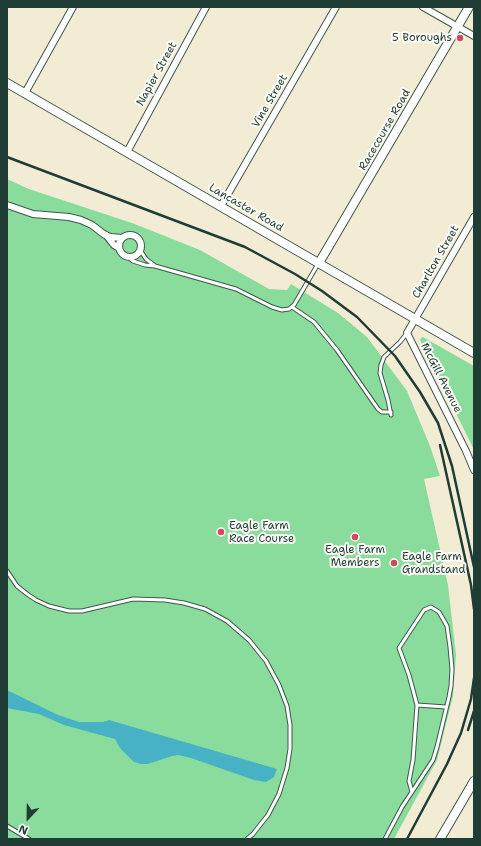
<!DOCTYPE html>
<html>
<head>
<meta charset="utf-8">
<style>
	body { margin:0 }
	#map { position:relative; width:481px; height:846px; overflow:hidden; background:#f3ecd5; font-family:"Shantell Sans",sans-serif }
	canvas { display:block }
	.frame { position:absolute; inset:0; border:8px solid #1f3d34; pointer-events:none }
	.north { position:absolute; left:8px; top:798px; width:40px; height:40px; -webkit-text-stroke:3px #fdfcf7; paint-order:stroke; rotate:202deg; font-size:11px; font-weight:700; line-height:16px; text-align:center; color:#1f3d34 }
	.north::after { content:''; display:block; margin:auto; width:14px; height:18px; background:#1f3d34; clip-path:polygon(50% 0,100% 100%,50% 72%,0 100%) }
</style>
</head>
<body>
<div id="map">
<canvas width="481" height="846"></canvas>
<div class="frame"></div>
<div class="north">N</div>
</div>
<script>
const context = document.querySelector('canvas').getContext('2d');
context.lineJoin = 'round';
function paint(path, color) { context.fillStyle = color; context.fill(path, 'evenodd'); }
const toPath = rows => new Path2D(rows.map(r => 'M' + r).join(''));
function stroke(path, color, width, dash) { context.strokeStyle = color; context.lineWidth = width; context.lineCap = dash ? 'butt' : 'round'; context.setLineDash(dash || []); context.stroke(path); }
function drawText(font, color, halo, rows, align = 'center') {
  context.font = font + ' "Shantell Sans",sans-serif'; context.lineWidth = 4; context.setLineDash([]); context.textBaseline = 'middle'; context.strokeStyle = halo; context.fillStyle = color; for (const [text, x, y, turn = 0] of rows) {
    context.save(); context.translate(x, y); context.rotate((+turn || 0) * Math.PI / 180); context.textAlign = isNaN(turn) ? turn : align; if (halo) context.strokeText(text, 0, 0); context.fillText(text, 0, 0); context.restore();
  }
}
paint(toPath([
	[7,179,29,189,132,223,200,250,269,289,287,290,291,284,338,313,367,337,407,391,430,446,440,476,424,479,448,585,456,655,453,696,437,760,394,839,7,839],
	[423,337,474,366,474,450,420,340,421,338]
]), '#8adc9d');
paint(toPath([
	[7,690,58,715,79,722,103,722,109,720,277,769,274,777,266,782,254,780,191,758,178,755,172,756,148,764,141,764,134,762,120,748,115,739,64,725,39,714,7,708]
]), '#47b1c6');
const lane = toPath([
	[140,250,146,259,154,265],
	[128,257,133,261,145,265,155,266,236,289,272,307,282,310,289,309,294,305,318,264],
	[292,307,314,322,337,350,378,409,382,412,391,412],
	[391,415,388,400,383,383,380,373,381,365,384,357,400,342,407,333],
	[7,571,17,586,27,594,36,600,49,606,69,611,82,611,133,599,165,600,184,603,205,609,227,621,249,640,266,661,279,685,287,706,290,725,290,749,287,768,279,794,268,815,253,834,247,839],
	[417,705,446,707],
	[7,826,29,839],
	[385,839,402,807,433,760,437,747,449,697,451,686,452,669,450,647,447,626,439,612,431,607,424,610,399,648,409,675,417,705,413,760,409,781,412,792]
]);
const street = toPath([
	[423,7,474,36],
	[25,93,73,7],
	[127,152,206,7],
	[7,205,33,214,69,217,81,220,92,225,105,235,111,237,122,238],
	[221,206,336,7],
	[474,217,407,333,466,451,474,470],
	'119 246a11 11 0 1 1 22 0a11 11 0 1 1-22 0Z',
	[106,235,114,245,119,248]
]);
const secondary = toPath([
	[7,83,474,353],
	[319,263,469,7],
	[440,839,474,781]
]);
stroke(lane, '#3f574c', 5);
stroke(street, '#3f574c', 8);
stroke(secondary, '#3f574c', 10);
stroke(lane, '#fff', 3);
stroke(street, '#fff', 6);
stroke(secondary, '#fff', 8);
stroke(toPath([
	[7,157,245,247,295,274,322,291,357,317,395,356,420,392,438,423,452,466,474,567],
	[440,445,471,585,474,609],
	[468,730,474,711],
	[407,839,447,764,461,733,471,699,474,678]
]), '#1f3d34', 2.5);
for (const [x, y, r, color] of [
	[460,38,4,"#d1495b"],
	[221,532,4,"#d1495b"],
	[355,537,4,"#d1495b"],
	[394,563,4,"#d1495b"]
]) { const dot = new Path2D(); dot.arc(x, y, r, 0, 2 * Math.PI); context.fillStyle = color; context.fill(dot); stroke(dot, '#fdfcf7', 1.5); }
drawText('11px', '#1f3d34', '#fdfcf7', [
	["5 Boroughs",452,38,"right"],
	["Eagle Farm",229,526],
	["Race Course",229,539],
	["Eagle Farm",355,550,"center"],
	["Members",355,563,"center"],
	["Eagle Farm",402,557],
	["Grandstand",402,570]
], 'left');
drawText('11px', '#1f3d34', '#fdfcf7', [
	["Napier Street",157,74,-61],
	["Vine Street",270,101,-60],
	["Racecourse Road",385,130,-60],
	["Lancaster Road",246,208,30],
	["Charlton Street",436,262,-60],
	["McGill Avenue",441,378,63]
]);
</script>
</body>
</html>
